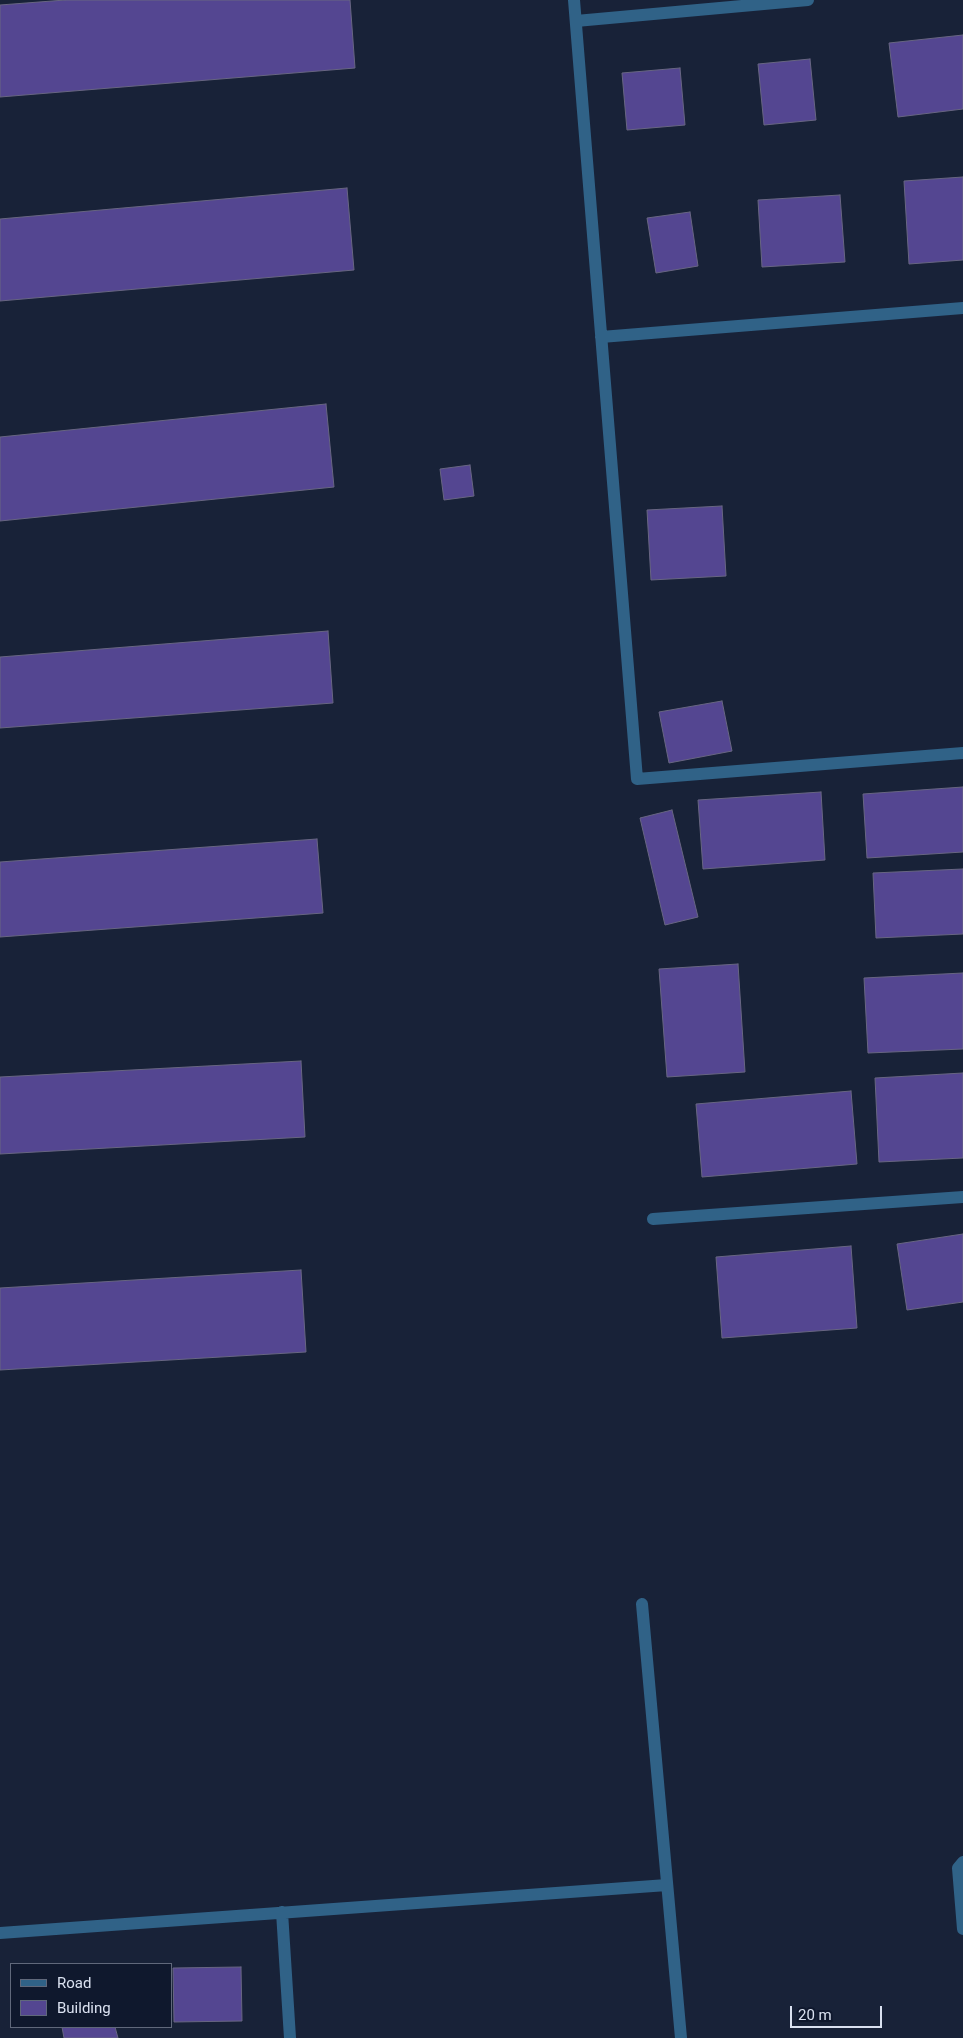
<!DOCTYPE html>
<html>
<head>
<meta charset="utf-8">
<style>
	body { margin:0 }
	#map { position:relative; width:963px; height:2038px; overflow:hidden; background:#182238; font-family:Roboto,sans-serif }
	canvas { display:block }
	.legend { position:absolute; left:10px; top:1963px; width:162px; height:65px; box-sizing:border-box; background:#0f182d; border:1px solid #60687b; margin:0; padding:6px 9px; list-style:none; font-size:15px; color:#dae1f0 }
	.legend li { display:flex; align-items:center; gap:10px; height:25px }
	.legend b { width:25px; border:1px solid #60687b }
	.scale { position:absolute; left:790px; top:2006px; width:92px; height:22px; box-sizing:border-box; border:2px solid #dae1f0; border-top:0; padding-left:6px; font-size:15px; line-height:18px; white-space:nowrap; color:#dae1f0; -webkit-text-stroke:4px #0f182d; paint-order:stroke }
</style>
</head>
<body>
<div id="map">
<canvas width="963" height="2038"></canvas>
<ul class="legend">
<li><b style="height:6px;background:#306287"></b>Road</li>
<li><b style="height:14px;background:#544691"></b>Building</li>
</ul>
<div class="scale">20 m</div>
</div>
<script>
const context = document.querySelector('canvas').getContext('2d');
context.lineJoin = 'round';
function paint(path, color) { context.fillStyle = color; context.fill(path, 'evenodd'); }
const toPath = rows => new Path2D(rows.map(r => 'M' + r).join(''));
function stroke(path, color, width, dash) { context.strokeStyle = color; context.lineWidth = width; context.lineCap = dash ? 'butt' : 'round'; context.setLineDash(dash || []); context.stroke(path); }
const building = toPath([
	[65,0,350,0,355,68,0,97,0,5,65,0],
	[963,35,963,109,898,117,889,43,963,35],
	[810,59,816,120,764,125,758,64,810,59],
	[680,68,685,125,627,130,622,73,680,68],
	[963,177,963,260,909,264,904,181,963,177],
	[347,188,354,270,0,301,0,219,347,188],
	[840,195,845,262,762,267,758,200,840,195],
	[690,212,698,266,656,273,647,218,690,212],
	[326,404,334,487,0,521,0,437,326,404],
	[470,465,474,496,444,500,440,469,470,465],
	[722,506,726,576,651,580,647,510,722,506],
	[328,631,333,703,0,728,0,657,328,631],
	[722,701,732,751,669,763,659,712,722,701],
	[963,787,963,852,867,858,863,794,963,787],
	[821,792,825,860,703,869,698,800,821,792],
	[672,810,698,917,665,925,640,818,672,810],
	[317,839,323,913,0,937,0,862,317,839],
	[963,869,963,934,876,938,873,873,963,869],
	[738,964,745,1072,667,1077,659,969,738,964],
	[963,973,963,1049,868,1053,864,978,963,973],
	[301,1061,305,1137,0,1154,0,1077,301,1061],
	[963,1073,963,1158,879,1162,875,1078,963,1073],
	[851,1091,857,1164,702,1177,696,1104,851,1091],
	[963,1234,963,1302,907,1310,897,1244,963,1234],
	[851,1246,857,1328,722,1338,716,1257,851,1246],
	[301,1270,306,1352,0,1370,0,1288,301,1270],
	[241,1967,242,2021,174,2022,173,1968,241,1967],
	[62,2027,115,2027,118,2038,64,2038,62,2027]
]);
paint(building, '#544691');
stroke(building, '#686682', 1);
stroke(toPath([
	[574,0,637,779,963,753],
	[576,21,808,0],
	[601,337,963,308],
	[653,1219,963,1197],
	[642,1604,681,2038],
	[963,1862,958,1868,963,1929],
	[282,1912,290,2038],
	[0,1933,667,1885]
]), '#306287', 12);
</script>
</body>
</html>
